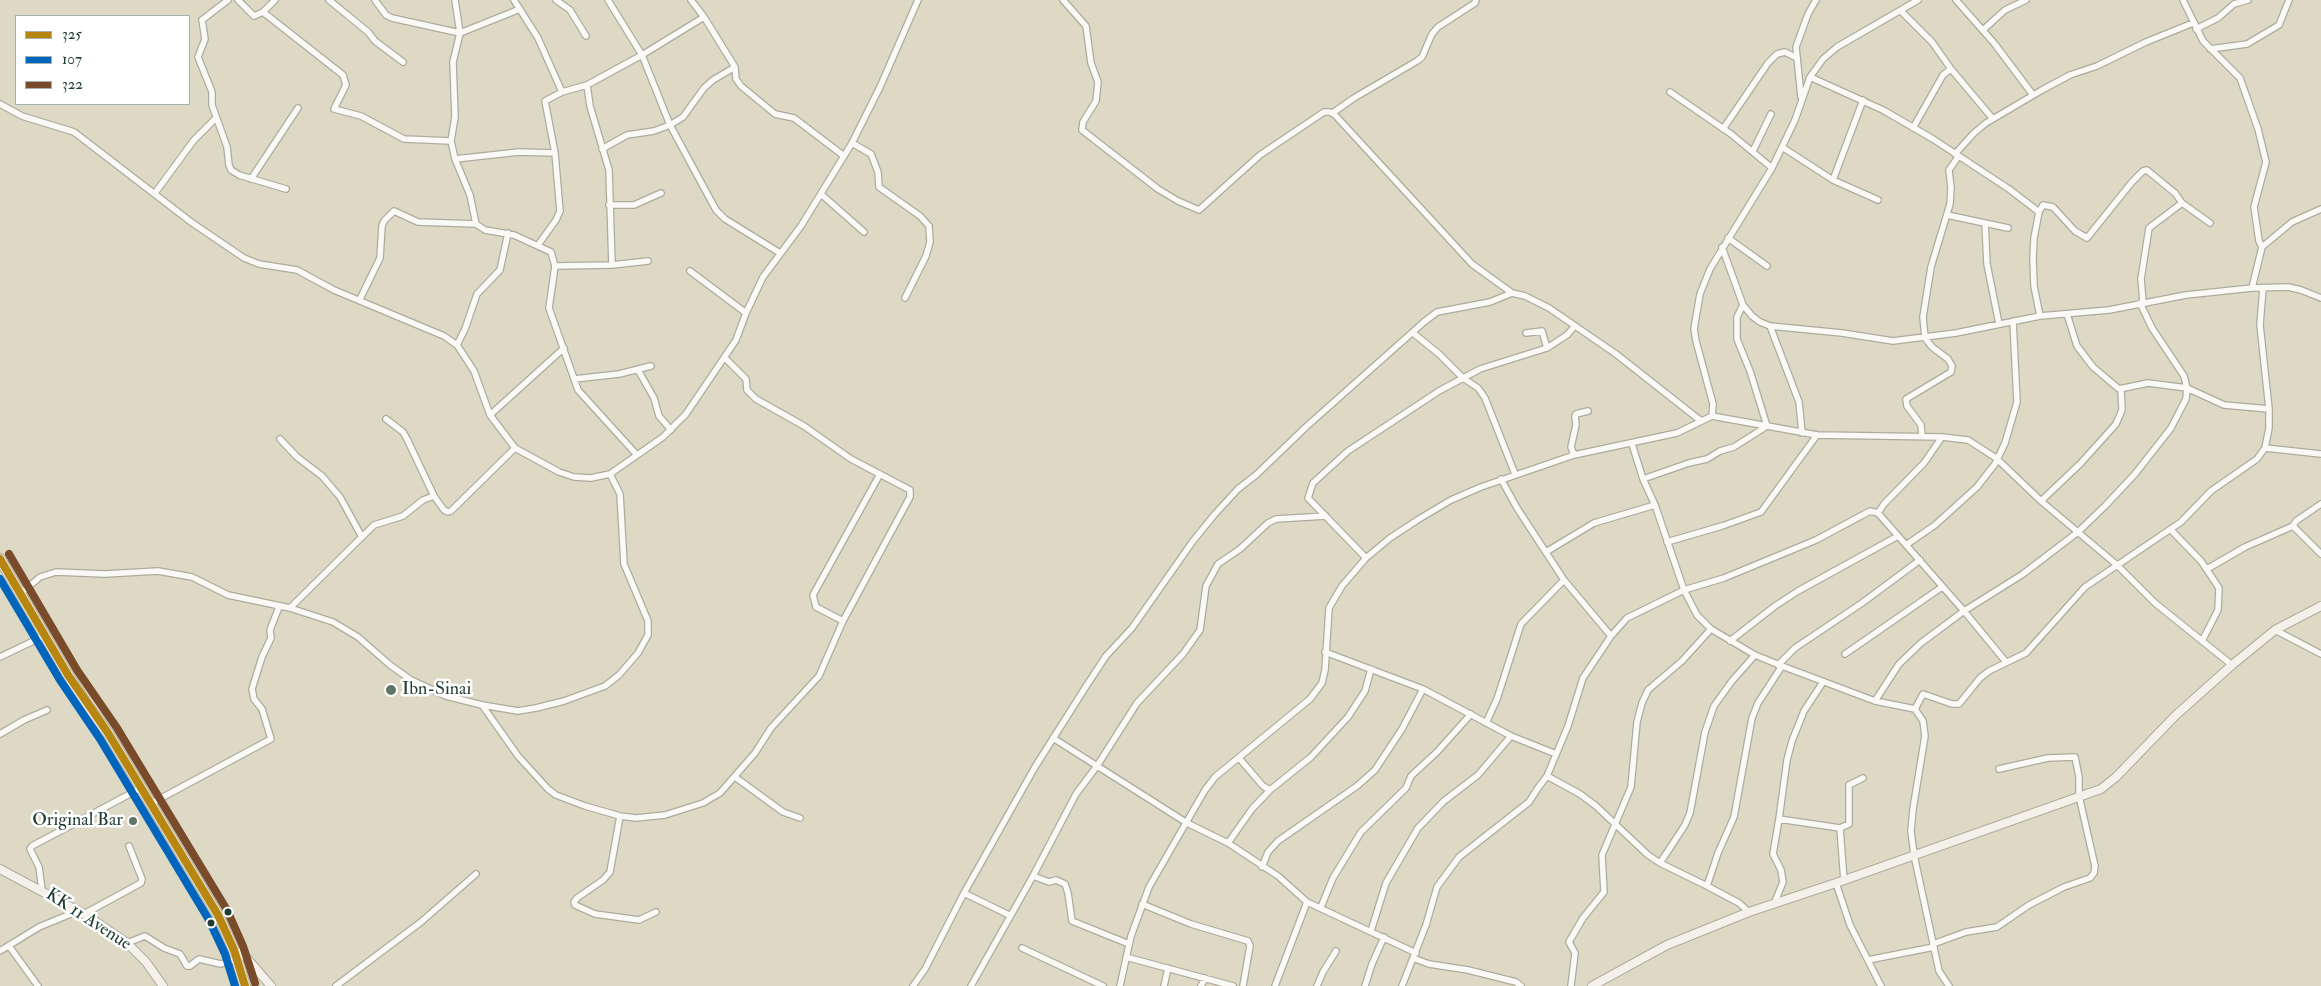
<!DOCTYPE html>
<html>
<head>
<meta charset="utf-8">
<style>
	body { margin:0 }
	#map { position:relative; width:2321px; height:986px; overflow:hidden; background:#ded9c4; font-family:"IM FELL Double Pica",serif }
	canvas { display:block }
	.legend { position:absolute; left:15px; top:15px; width:175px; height:90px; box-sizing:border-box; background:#fff; border:1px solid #a5b1ae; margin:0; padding:6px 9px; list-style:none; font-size:15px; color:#1f3d34 }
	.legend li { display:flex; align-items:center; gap:10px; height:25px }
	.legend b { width:25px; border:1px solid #a5b1ae }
</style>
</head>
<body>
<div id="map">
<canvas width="2321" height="986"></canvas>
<ul class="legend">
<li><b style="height:6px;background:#b68610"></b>325</li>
<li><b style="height:6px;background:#0065bd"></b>107</li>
<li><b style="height:6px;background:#7a4b2a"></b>322</li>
</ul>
</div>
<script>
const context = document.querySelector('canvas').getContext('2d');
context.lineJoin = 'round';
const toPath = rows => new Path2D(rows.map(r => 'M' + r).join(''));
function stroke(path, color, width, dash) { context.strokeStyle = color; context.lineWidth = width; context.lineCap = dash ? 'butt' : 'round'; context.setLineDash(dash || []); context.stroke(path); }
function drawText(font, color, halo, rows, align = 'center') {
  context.font = font + ' "IM FELL Double Pica",serif'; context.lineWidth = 5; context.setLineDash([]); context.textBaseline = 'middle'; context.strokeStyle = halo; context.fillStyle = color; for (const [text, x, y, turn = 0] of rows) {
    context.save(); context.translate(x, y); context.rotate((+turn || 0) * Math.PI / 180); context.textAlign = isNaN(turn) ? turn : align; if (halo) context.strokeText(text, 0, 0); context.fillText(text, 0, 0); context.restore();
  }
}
const street = toPath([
	[228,0,202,20,205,39,198,57,212,92,212,105,227,147,229,165,231,170,239,175,286,189],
	[238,0,254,16,263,12,275,0],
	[329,0,368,32,375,41,403,62],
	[375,0,386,15,392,18,460,33,520,9],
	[455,0,460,33,453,62,455,117,451,141,455,159,470,195,476,224,485,230,514,235,551,252,555,266,549,308,578,390,637,455],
	[514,0,538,38,562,92],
	[556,0,570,10,586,36],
	[608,0,642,55,670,125,716,210,725,219,780,253],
	[691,0,704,17,735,67,736,79,741,86,775,114,794,118,844,156],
	[1063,0,1086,26,1091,63,1098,82,1096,101,1083,122,1082,130,1158,189,1178,201,1199,210,1260,155,1324,112,1330,112,1335,115,1472,264,1512,293,1525,296,1549,308,1616,354,1701,421],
	[1956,0,1994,43,2033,95],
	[2183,0,2203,41,2240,78,2258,129,2266,162,2254,207,2259,241,2262,247],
	[1901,11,1932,42,1951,69,1993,119],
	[263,12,343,75,346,85,334,109,361,116,404,139,451,141],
	[2196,29,2218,18,2234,4,2248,0],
	[1983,30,2005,10,2026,0],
	[2210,49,2247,44,2279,25,2289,0],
	[1810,77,1883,110,1933,139,2009,189,2039,212,2034,238,2033,258,2034,286,2040,316],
	[587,85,590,106,609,170,612,265],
	[1670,92,1731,134,1772,168],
	[1801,97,1796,47,1808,14,1816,0],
	[0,104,22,116,74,132,191,222,244,258,259,264,297,270,334,290,444,336,457,345,463,354,474,371,490,415,515,448,559,472,574,477,591,478,610,474,663,437,686,414,736,340,746,313,763,277,801,226,852,143,880,87,918,0],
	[1334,112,1354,98,1417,61,1422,57,1432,34,1438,27,1475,3,1476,0],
	[1913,128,1943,75,1951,69],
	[1723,129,1768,63,1777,54,1785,52,1797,58],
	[852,143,871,154,878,172,879,187,920,216,929,226,930,242,926,256,905,298],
	[1782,147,1833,180,1878,200],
	[602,149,627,135,654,131,670,125,683,117,704,88,713,80,735,67],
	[1753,151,1771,114],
	[1955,154,1974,133,1986,123,2042,90,2070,75,2097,66,2146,42,2193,23],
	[455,159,519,152,555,153],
	[251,179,298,108],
	[1833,180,1863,100],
	[155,193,194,140,216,118],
	[821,194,864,232],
	[609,205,634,205,661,193],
	[2039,212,2043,205,2053,207,2075,231,2087,238,2132,182,2143,171,2147,170,2175,193,2182,203,2210,223],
	[1947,215,2008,228],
	[1985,223,1987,264,1999,324],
	[1728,238,1767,266],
	[538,245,556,220,560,211,555,153,545,101,562,92,587,85,642,55,704,17],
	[1722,247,1743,305,1752,316,1760,322,1770,326,1842,333,1893,341,1956,333,2040,316,2109,310,2186,295,2252,288,2288,287,2301,290,2321,298],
	[555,266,612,265,648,261],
	[690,271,746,313],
	[2252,288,2262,247,2292,222,2321,209],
	[360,299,380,258,382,226,384,221,394,211,418,222,476,224],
	[2143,302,2141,279,2149,228,2182,203],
	[2067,314,2077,346,2093,367,2119,389,2148,383,2187,388,2224,405,2269,409],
	[1770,326,1799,402,1802,433],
	[1413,333,1439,354,1463,378,1478,388,1485,398,1515,474],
	[1526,333,1542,331,1547,348],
	[457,345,465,329,477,294,500,270,508,233],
	[638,370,654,398,659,416,671,430],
	[574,379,619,374,651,366],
	[490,415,564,348],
	[1712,416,1817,435,1942,437,1968,440,1996,458,2041,501,2117,565,2155,603,2232,665],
	[386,419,403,432,407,439,434,496],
	[1922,436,1921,425,1907,406,1906,399,1951,372,1952,366,1948,359,1932,347,1925,338,1923,317,1931,267,1950,204,1951,188,1949,170,1958,157],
	[280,439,297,457,322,476,340,497,362,537],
	[1632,444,1643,479,1655,505,1684,590,1697,615,1711,629,1755,655,1782,666,1875,701,1915,709,1923,721,1925,736,1913,809,1911,831,1914,855,1939,971,1949,986],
	[2265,448,2321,454],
	[1574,455,1571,447,1576,425,1575,416,1576,414,1588,411],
	[1501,479,1517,508,1564,580,1611,636],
	[1643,479,1689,463,1707,459,1720,451,1734,447,1767,426,1750,371,1737,339,1737,317,1743,305],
	[2041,501,2080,464,2116,424,2122,410,2121,390],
	[1878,513,1964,611,2006,662],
	[2293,526,2321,554],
	[2171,530,2201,561,2219,588,2218,610,2202,641],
	[1667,542,1722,526,1761,512,1817,435],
	[1906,545,1935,525,1977,487,1995,464,2005,443,2017,402,2013,321],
	[1546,552,1594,523,1655,505],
	[1366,558,1308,498,1313,483,1348,451,1439,391,1480,369,1547,348,1567,335,1574,327],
	[2207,569,2245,547,2293,526,2296,521,2321,504],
	[20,594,40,577,56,572,105,574,158,571,192,577,228,595,290,608,333,622,358,637,390,665,411,680,446,696,482,705,518,711,536,708,564,701,605,686,619,675,638,653,648,635,648,621,624,564,620,494,610,474],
	[290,608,374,525,403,516,423,500,434,496,444,510,448,512,451,511,515,448],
	[843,621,816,607,813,595,880,474],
	[2275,630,2321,654],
	[1730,641,1775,606,1798,591,1898,536],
	[1325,652,1423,689,1511,736,1556,754],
	[1845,654,1942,587],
	[0,657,44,636],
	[1778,665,1795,648,1862,603,1920,560],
	[1875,701,1899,664,1921,643,1964,611,2023,574,2078,532,2105,506,2135,474,2171,428,2186,399,2187,388,2184,376,2152,328,2140,303],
	[482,705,518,756,548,789,556,795,585,806,620,816,636,818,665,815,703,803,720,793,755,753,771,728,819,676,843,621,910,497,910,490,851,459,804,426,756,399,747,390,746,379,725,358],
	[1915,709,1923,694,1952,704,1959,704,1980,678,1989,671,2026,653,2085,587,2181,522,2211,491,2257,459,2265,448,2269,428,2269,409,2260,325,2263,288],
	[1486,723,1497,699,1521,624,1564,580],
	[0,734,24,720,47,710],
	[1053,738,1187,823,1228,843,1278,876,1307,902,1416,953],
	[1239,758,1263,786,1270,790],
	[1547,776,1580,794,1596,806,1648,855,1660,863,1707,886,1739,903,1749,912],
	[735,777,783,812,800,818],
	[152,803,271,739,262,709,254,699,252,689,262,657,271,638,270,630,279,607],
	[620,816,610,872,603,880,577,898,574,902,575,905,595,914,639,920,656,912],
	[1779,819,1787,760,1792,741,1804,711,1823,682],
	[1228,843,1252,809,1270,790,1311,757,1348,717,1365,691,1371,669],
	[1660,863,1685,825,1690,813,1705,732,1714,706,1732,681,1755,655],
	[1262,867,1268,852,1278,841,1357,786,1375,770,1402,729,1423,689],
	[1033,876,1049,882,1056,880,1065,884,1068,893,1072,921,1129,944],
	[1844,881,1840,828,1849,824,1849,785,1863,778],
	[1836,883,1850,925,1881,986],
	[1707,886,1718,853,1734,817,1752,718,1758,703,1782,666],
	[42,890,39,867,30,849,32,846,141,788],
	[964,893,1009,915],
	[1142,904,1191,924,1248,941,1250,946,1243,986],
	[1774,904,1783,882,1781,870,1773,854,1779,819,1840,828],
	[1321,907,1333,878,1361,832,1406,788,1411,776,1437,752,1471,714],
	[84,914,141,883,142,879,129,846],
	[1371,931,1386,883,1418,828,1444,801,1478,775,1511,736],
	[127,943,145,936,164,948,180,954,187,966,190,966,199,959,221,964,236,959],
	[1933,944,1966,932,1997,927,2029,905,2064,887,2090,878,2094,873,2095,866,2079,796,2079,777,2075,757,2048,758,1999,769],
	[9,946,38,986],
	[1022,948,1103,986],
	[0,951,39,927,78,911],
	[1126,957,1233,986],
	[1413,958,1429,964,1468,970,1516,982,1521,986],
	[1868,960,1934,947],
	[336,986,421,922,476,874],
	[913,986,925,969,964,893,1035,767,1085,688,1106,656,1132,628,1193,541,1215,514,1238,489,1256,475,1307,426,1424,322,1437,312,1490,302,1512,293],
	[971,986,1033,876,1076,794,1097,766,1137,703,1183,654,1200,630,1206,586,1218,564,1240,549,1268,523,1276,519,1326,516],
	[1120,986,1131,936,1149,887,1205,790,1215,777,1310,699,1322,683,1325,670,1329,608,1342,586,1366,558,1390,538,1419,519,1451,500,1481,487,1574,455,1677,433,1712,416,1713,404,1696,341,1694,329,1700,294,1710,269,1772,168,1795,120,1810,77,1823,59,1837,47,1918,0],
	[1164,986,1168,968],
	[1201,986,1205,978],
	[1275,986,1307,902],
	[1317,986,1323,972,1336,951],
	[1365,986,1372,964,1384,937],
	[1402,986,1426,925,1437,887,1459,857,1529,802,1538,788,1547,776,1568,726,1583,678,1611,636,1627,618,1684,590,1724,578,1816,540,1870,511,1878,513,1884,504,1924,463,1942,437],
	[1571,986,1575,953,1569,942,1583,918,1604,892,1602,855,1631,787,1637,722,1642,703,1648,690,1682,661,1711,629]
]);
const secondary = toPath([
	[0,869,84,914,127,943,146,962,163,986],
	[234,950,245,956,271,986],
	[1592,986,1667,945,1749,912,1836,883,2101,789,2116,777,2175,716,2232,665,2275,630,2321,606]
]);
const highway = toPath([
	[0,559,68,675,87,705,108,733,218,915,234,950,245,986]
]);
stroke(street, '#acac9e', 8);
stroke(secondary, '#acac9e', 10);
stroke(highway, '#acac9e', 12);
stroke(street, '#faf9f6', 5.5);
stroke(secondary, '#f4f1eb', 8);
stroke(highway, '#ebe3da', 10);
stroke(toPath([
	[0,559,68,675,108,733,218,915,234,950,245,986]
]), '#b68610', 8);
stroke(toPath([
	[0,579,60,680,100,739,209,920,225,954,235,986]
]), '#0065bd', 8);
stroke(toPath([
	[9,554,77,670,117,728,227,910,243,946,255,983]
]), '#7a4b2a', 8);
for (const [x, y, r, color] of [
	[391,690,6,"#627466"],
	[133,821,5,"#627466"],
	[228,912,4.5,"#1f3d34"],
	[211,923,4.5,"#1f3d34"]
]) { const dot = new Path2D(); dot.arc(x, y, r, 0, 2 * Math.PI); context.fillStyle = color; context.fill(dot); stroke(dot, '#fff', 2); }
drawText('18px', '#1f3d34', '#fff', [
	["Ibn-Sinai",402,690],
	["Original Bar",123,821,"right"]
], 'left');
drawText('18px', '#1f3d34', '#fff', [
	["KK 11 Avenue",88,920,33]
]);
</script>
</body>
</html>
